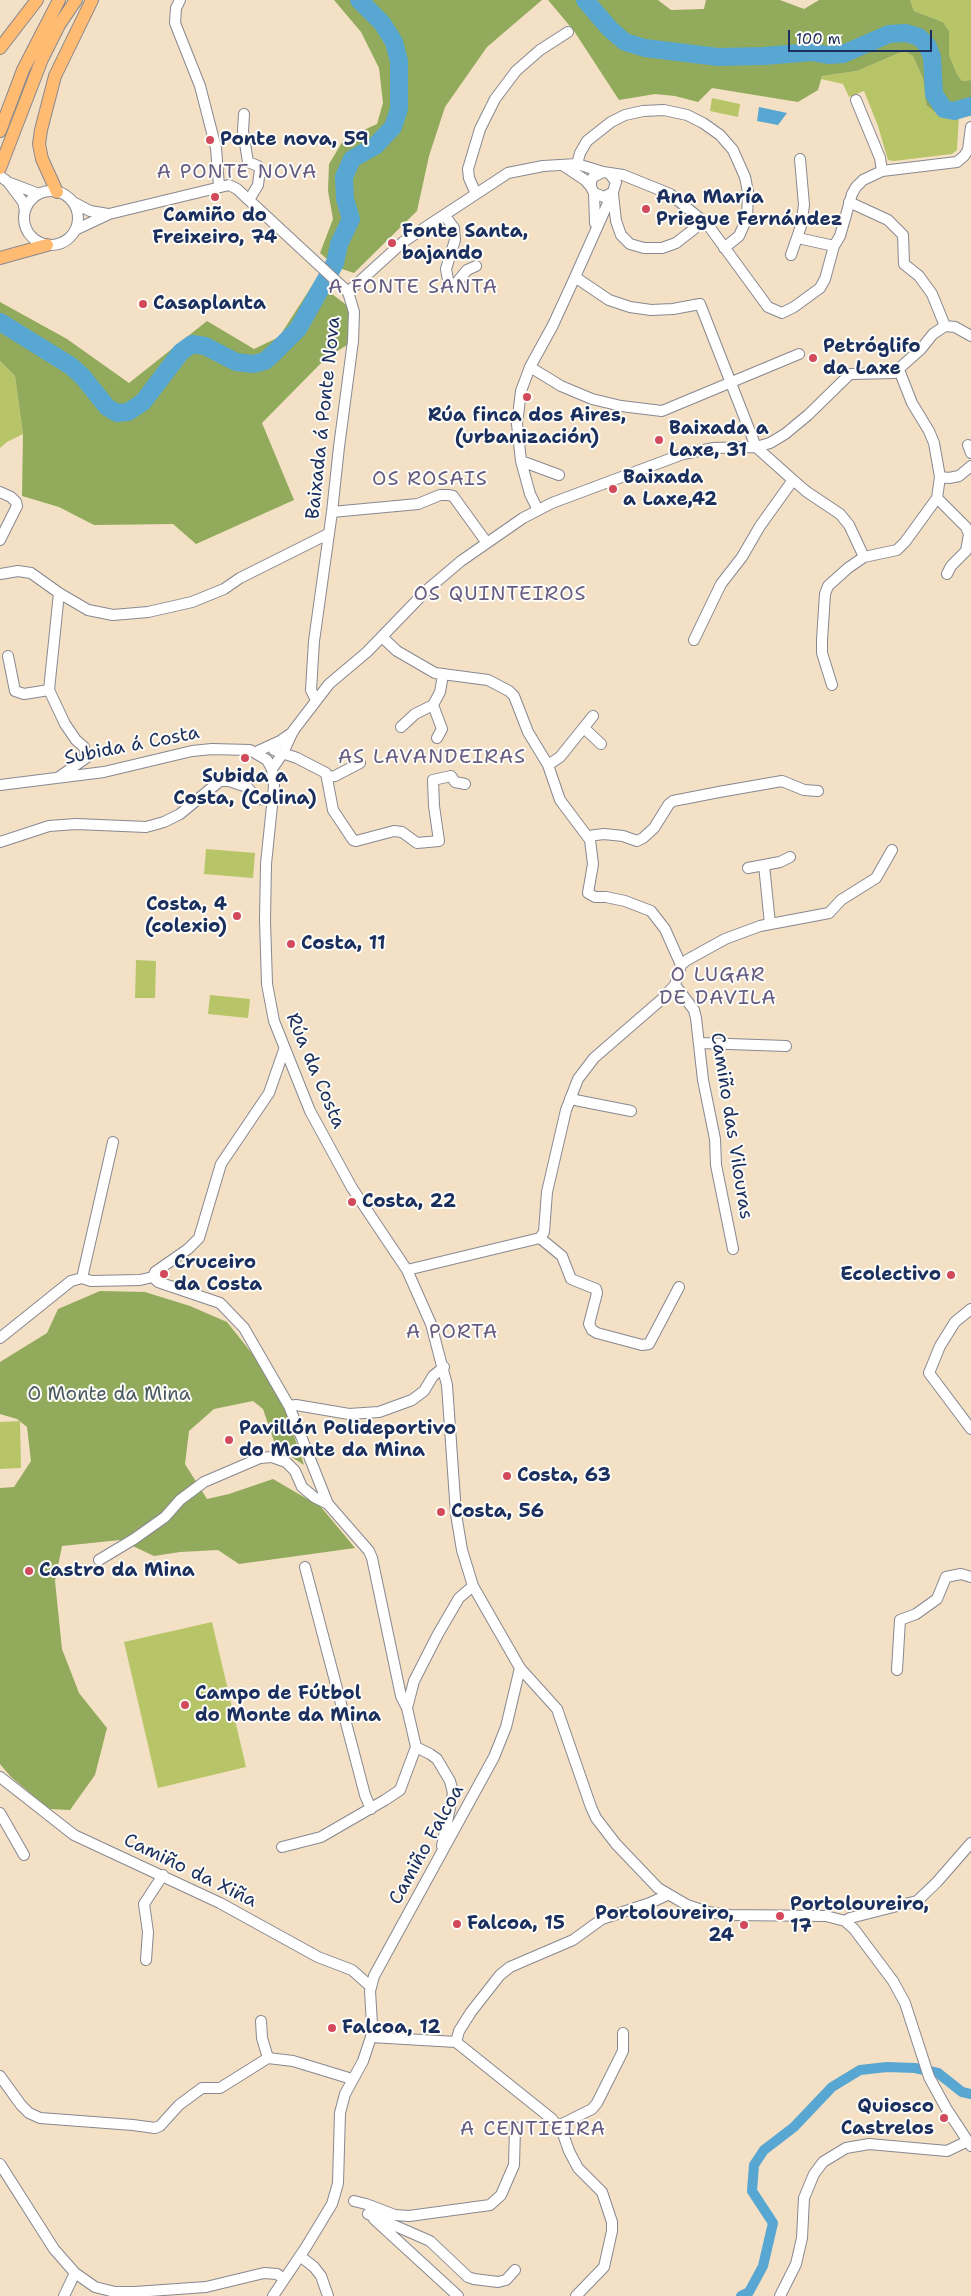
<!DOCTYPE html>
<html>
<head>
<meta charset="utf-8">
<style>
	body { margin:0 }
	#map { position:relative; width:971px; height:2296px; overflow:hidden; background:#f4e0c4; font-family:"Shantell Sans",sans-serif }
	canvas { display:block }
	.scale { position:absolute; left:788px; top:30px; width:144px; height:22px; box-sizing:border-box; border:2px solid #1b2f5e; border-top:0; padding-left:6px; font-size:15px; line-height:18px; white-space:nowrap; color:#1b2f5e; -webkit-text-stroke:4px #fdfcf7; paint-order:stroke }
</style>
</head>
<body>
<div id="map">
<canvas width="971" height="2296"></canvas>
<div class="scale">100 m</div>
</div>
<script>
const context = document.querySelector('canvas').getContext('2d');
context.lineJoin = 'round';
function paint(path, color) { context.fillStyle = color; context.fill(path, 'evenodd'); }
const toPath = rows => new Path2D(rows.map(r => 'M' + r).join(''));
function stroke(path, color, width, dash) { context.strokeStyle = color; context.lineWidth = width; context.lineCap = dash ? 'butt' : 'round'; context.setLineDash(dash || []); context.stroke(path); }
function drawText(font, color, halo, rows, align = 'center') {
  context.font = font + ' "Shantell Sans",sans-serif'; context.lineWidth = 4; context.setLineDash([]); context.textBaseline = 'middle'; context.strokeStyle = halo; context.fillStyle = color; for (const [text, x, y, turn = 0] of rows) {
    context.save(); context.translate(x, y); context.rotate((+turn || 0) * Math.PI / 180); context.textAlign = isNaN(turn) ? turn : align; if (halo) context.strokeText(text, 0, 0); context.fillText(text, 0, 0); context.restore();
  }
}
paint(toPath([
	[910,0,971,0,971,80,962,81,957,74,949,55,949,31,943,22,914,11],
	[904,51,913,56,923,79,926,105,941,117,959,117,957,150,952,154,894,161,888,160,878,126,864,91,849,97,843,84,821,79,822,76,857,71],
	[712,98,740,104,738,117,710,111],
	[0,361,15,376,23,434,7,442,0,448],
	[206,849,255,853,253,878,204,874],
	[136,960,156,961,155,998,135,998],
	[210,995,250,999,248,1018,208,1014],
	[20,1421,21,1468,0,1469,0,1422],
	[212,1622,246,1767,158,1788,124,1642]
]), '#b7c568');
paint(toPath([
	[334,0,542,0,487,47,445,107,429,156,417,211,354,273,336,267,320,253,333,219,328,191,329,164,344,139,377,124,383,103,379,68,361,32],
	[548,0,658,0,671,10,704,9,706,0,780,0,804,9,819,0,910,0,914,11,943,22,949,31,949,55,957,74,962,81,971,80,971,116,941,117,926,105,923,79,913,56,904,51,857,71,822,76,818,90,798,102,712,88,698,102,675,96,655,94,619,100,574,31],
	[315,281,349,307,349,344,327,357,262,423,294,500,196,544,173,524,94,525,59,507,22,496,23,434,15,376,0,361,0,302,67,339,129,383,207,321,254,349,279,337],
	[100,1291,145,1292,190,1306,227,1322,254,1356,284,1407,304,1465,276,1447,263,1409,253,1401,214,1409,189,1431,185,1464,207,1499,229,1494,273,1479,321,1507,355,1548,239,1564,218,1550,180,1552,154,1556,120,1540,62,1546,55,1581,62,1649,79,1693,107,1728,95,1775,70,1810,49,1809,11,1777,0,1764,0,1488,14,1487,31,1461,27,1427,17,1419,0,1414,0,1362,47,1333,58,1309]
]), '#91aa5c');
paint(toPath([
	[759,107,787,113,778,125,757,121]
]), '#58a7d2');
stroke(toPath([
	[741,2296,749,2292,763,2266,773,2223,752,2191,754,2165,764,2150,794,2127,832,2087,860,2070,887,2067,915,2068,938,2073,962,2092,971,2094]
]), '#58a7d2', 10);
stroke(toPath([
	[585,0,610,29,625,42,645,48,718,57,764,56,812,52,828,55,843,54,889,34,906,33,919,37,927,45,932,57,934,94,944,109,954,111,971,106],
	[0,322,71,366,83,377,107,407,117,413,128,412,143,402,181,352,192,344,205,346,236,362,253,364,265,361,275,352,298,329,335,263,339,244,351,219,345,199,344,177,352,159,375,146,393,127,399,109,399,61,394,42,382,23,359,0]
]), '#58a7d2', 18);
const minor = toPath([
	[180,0,176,8,175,23,200,86,216,148,219,186],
	[856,100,880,158,882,171],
	[244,114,243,131,248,162,258,166,260,169,258,185,249,200],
	[577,164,580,153,587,141,611,122,625,115,643,111,664,110,687,115,703,123,720,135,733,150,745,177,748,192,747,218,739,236,724,248],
	[564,166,585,180,591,187],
	[609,173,616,182,613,192,604,197,594,193,591,187,591,182,593,177,603,172,623,175,670,194,708,225,768,307,782,313,794,307,820,288,825,279,834,246,840,236,852,194,856,187,863,180,882,171,957,162,964,156,968,150,971,127],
	[0,176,8,182,23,202,25,211],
	[10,183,39,194],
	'24 218a27 27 0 1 1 54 0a27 27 0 1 1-54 0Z',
	[594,193,595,223],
	[476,194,469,178,468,169,480,129,495,99,516,71,540,50,568,32],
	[613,194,616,221,621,235,630,244,644,248,662,248,676,243,694,229,696,215],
	[73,202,90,211,108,214],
	[849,202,888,220,903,235,904,264,919,276,932,294,945,326],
	[445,216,454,228,455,240,446,269,448,280,453,287,467,270,476,266],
	[75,230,109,214,229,185,237,189,348,292,354,312,353,341,339,447,332,512,314,641,311,690,316,700],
	[798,238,834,246],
	[791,255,801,226,804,205,800,159],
	[575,277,609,300,630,307,651,310,673,309,700,304,756,447,793,480,760,526,742,557,721,584,694,640],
	[348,292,403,242,508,173,543,166,577,164,603,172],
	[530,367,561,386,592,399,621,406,662,411,799,354],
	[968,445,971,453],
	[521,461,559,475],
	[940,477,949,478,959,476,971,466],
	[793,480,807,492,840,514,849,525,864,557],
	[0,492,11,497,16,502,17,506,0,540],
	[937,498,966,527,969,534,966,551,951,566,947,574],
	[538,510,530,494,521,461,517,424,521,391,530,367,553,325,575,277,608,203,609,196],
	[332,512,418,504,440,495,448,495,453,496,487,543],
	[0,574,18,571,31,573,59,593,88,610,113,615,148,612,192,602,224,589,240,578,328,534],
	[59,593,49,690,65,724,76,740,84,747,86,755,86,758,59,777],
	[382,637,397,651,435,673,488,680,509,691,514,696,528,732,548,765,560,800,590,840,593,864,588,893,595,897,606,897,625,901,651,911,665,929,681,965],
	[8,656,15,691,24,694,49,690],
	[832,685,822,653,822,640,825,594,828,586,848,568,864,557,897,550,905,542,937,498,940,477,934,443,929,431,912,403,899,370],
	[433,705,442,729,437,738],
	[401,727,415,714,433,705,440,692,443,675],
	[584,728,601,744],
	[274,750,297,758,326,773,333,810,353,840,356,841,394,831,402,832,417,843,439,841,434,806,433,780,451,776,455,782,465,784],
	[256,752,280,741,293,732],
	[548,765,560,757,593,716],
	[272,769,283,753,293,731,329,684,367,652,428,589,461,561,523,518,552,503,683,454,714,448,756,447,770,443,785,434,808,415,850,374,894,373,921,349,933,334,945,326,955,327,971,336],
	[327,777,335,776,360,763],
	[0,785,104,772,192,751,212,749,250,750,267,760,272,769,274,786,266,864,265,920,267,984,274,1021,310,1111,352,1188,407,1270,431,1324,447,1385,456,1514,462,1550,473,1586,520,1668,557,1709,591,1807,596,1818,616,1844,658,1888,687,1905,708,1912,730,1915,826,1916,845,1921,854,1929,893,1981,905,2003,929,2077,946,2108,971,2146],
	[588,836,604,834,623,836,637,841,643,838,654,828,669,804,673,801,719,792,782,781,804,790,818,791],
	[0,842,49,826,76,824,146,827,164,822,180,814,220,781,229,781,247,787,258,799,272,800],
	[764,865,770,924],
	[748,868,780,862,790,857],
	[675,985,694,1010,696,1018,703,1080,715,1139,716,1165,733,1249],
	[700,1043,786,1046],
	[570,1099,631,1111],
	[540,1238,562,1256,571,1279,596,1289,597,1293,589,1324,592,1330,597,1333,642,1345,649,1344,679,1287],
	[407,1270,540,1238,544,1232,547,1192,566,1110,578,1079,594,1058,662,999,675,985,681,965,687,960,725,939,760,926,829,913,841,900,876,878,892,850],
	[153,1277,158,1282,220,1303,244,1328,289,1406,328,1504,369,1551,372,1558,401,1696,407,1708,416,1747,400,1790,385,1800,321,1837,282,1847],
	[82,1278,113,1142],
	[971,1309,955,1322,940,1346,929,1373,971,1429],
	[0,1338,71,1281,82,1278,91,1281,140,1280,153,1277,155,1272,188,1249,199,1238,221,1164,269,1093,284,1050],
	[289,1406,296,1405,349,1414,379,1412,412,1400,424,1391,433,1376,444,1367],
	[99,1560,134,1539,165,1517,180,1500,204,1482,260,1458,272,1457,286,1462,295,1471,302,1487,314,1497,328,1504],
	[305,1567,365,1795,371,1809],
	[897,1670,900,1620,916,1614,937,1599,946,1577,961,1574,971,1577],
	[407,1708,414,1681,438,1634,459,1598,473,1586],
	[416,1747,430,1754,437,1759,450,1781,453,1793,442,1846],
	[0,1777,74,1835,220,1903,318,1957,352,1970,370,1986],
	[0,1813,24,1855],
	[845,1921,850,1918,917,1901,937,1882,971,1843],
	[146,1960,148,1932,144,1904,163,1875],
	[261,2021,262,2038,268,2058],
	[371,2037,456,2042,552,2119,562,2131,569,2151,578,2168,602,2192,612,2222,612,2231,604,2267,576,2296],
	[456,2042,459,2031,471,2012,500,1975,510,1967,573,1940,602,1919,650,1903,667,1895],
	[0,2076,21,2105,29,2113,40,2118,133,2125,155,2128,160,2126,179,2105,202,2088,220,2088,268,2058,293,2061,352,2079],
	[558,2126,592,2109,597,2103,623,2051,623,2033],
	[0,2164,54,2249,75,2273,95,2287,115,2292,135,2292,206,2287,264,2273,277,2274,284,2279],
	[354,2201,366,2204,395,2215,409,2216,490,2205,501,2195,514,2165,515,2127],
	[368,2214,430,2241,468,2277,474,2279,498,2282,506,2280,515,2270],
	[374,2219,458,2296],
	[300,2256,314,2267,321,2276,328,2296],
	[64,2296,75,2273],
	[273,2296,306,2247,332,2204,335,2194,338,2183,340,2113,345,2094,363,2061,371,2037,372,2024,370,1991,374,1976,494,1757,506,1727,520,1668],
	[780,2296,796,2264,802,2238,804,2198,814,2174,823,2162,846,2148,869,2144,947,2151,968,2141]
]);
const major = toPath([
	[0,48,37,0],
	[0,131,23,70,59,0],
	[0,168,42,59,59,25,76,0],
	[57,192,42,159,39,144,41,130,55,76,92,0],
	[0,258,47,245]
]);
stroke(minor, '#888891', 12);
stroke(major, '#888891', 14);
stroke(minor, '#fff', 10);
stroke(major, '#febb71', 12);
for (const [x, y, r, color] of [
	[210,140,5,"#d1495b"],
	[215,197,5,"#d1495b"],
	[646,209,5,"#d1495b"],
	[392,243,5,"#d1495b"],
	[143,304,5,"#d1495b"],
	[813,358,5,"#d1495b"],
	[527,397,5,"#d1495b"],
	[659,440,5,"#d1495b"],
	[613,489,5,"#d1495b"],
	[245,758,5,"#d1495b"],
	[237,916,5,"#d1495b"],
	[291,944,5,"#d1495b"],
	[352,1202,5,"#d1495b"],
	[164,1274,5,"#d1495b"],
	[951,1275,5,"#d1495b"],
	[229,1440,5,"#d1495b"],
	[507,1476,5,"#d1495b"],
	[441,1512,5,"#d1495b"],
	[29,1571,5,"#d1495b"],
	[185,1705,5,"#d1495b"],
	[780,1916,5,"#d1495b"],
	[457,1924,5,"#d1495b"],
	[744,1925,5,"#d1495b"],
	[332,2028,5,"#d1495b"],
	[944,2118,5,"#d1495b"]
]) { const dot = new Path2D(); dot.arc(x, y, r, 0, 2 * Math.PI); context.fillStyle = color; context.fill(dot); stroke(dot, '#fdfcf7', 2); }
drawText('bold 19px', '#1b2f5e', '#fdfcf7', [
	["Ponte nova, 59",220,140],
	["Ana María",656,198],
	["Priegue Fernández",656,220],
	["Camiño do",215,216,"center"],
	["Freixeiro, 74",215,238,"center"],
	["Fonte Santa,",402,232],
	["bajando",402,254],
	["Casaplanta",153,304],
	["Petróglifo",823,347],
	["da Laxe",823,369],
	["Rúa finca dos Aires,",527,416,"center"],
	["(urbanización)",527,438,"center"],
	["Baixada a",669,429],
	["Laxe, 31",669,451],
	["Baixada",623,478],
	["a Laxe,42",623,500],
	["Subida a",245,777,"center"],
	["Costa, (Colina)",245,799,"center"],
	["Costa, 4",227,905,"right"],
	["(colexio)",227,927,"right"],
	["Costa, 11",301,944],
	["Costa, 22",362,1202],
	["Cruceiro",174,1263],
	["da Costa",174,1285],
	["Ecolectivo",941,1275,"right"],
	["Pavillón Polideportivo",239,1429],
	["do Monte da Mina",239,1451],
	["Costa, 63",517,1476],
	["Costa, 56",451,1512],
	["Castro da Mina",39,1571],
	["Campo de Fútbol",195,1694],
	["do Monte da Mina",195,1716],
	["Portoloureiro,",790,1905],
	["17",790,1927],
	["Portoloureiro,",734,1914,"right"],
	["24",734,1936,"right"],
	["Falcoa, 15",467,1924],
	["Falcoa, 12",342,2028],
	["Quiosco",934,2107,"right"],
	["Castrelos",934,2129,"right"]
], 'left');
drawText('19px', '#1b2f5e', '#fdfcf7', [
	["Baixada á Ponte Nova",324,418,-84],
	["Subida á Costa",132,746,-11],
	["Rúa da Costa",315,1071,67],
	["Camiño das Vilouras",731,1126,81],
	["Camiño Falcoa",427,1845,-61],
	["Camiño da Xiña",190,1871,26]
]);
drawText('19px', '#4a5c61', '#fdfcf7', [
	["O Monte da Mina",109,1395]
]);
context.letterSpacing = '1px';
drawText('20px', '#655b82', '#fdfcf7', [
	["A PONTE NOVA",237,173],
	["A FONTE SANTA",413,288],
	["OS ROSAIS",430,480],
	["OS QUINTEIROS",500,595],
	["AS LAVANDEIRAS",432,758],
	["O LUGAR",718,976],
	["DE DAVILA",718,999],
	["A PORTA",452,1333],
	["A CENTIEIRA",533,2130]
]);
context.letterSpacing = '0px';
</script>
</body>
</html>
